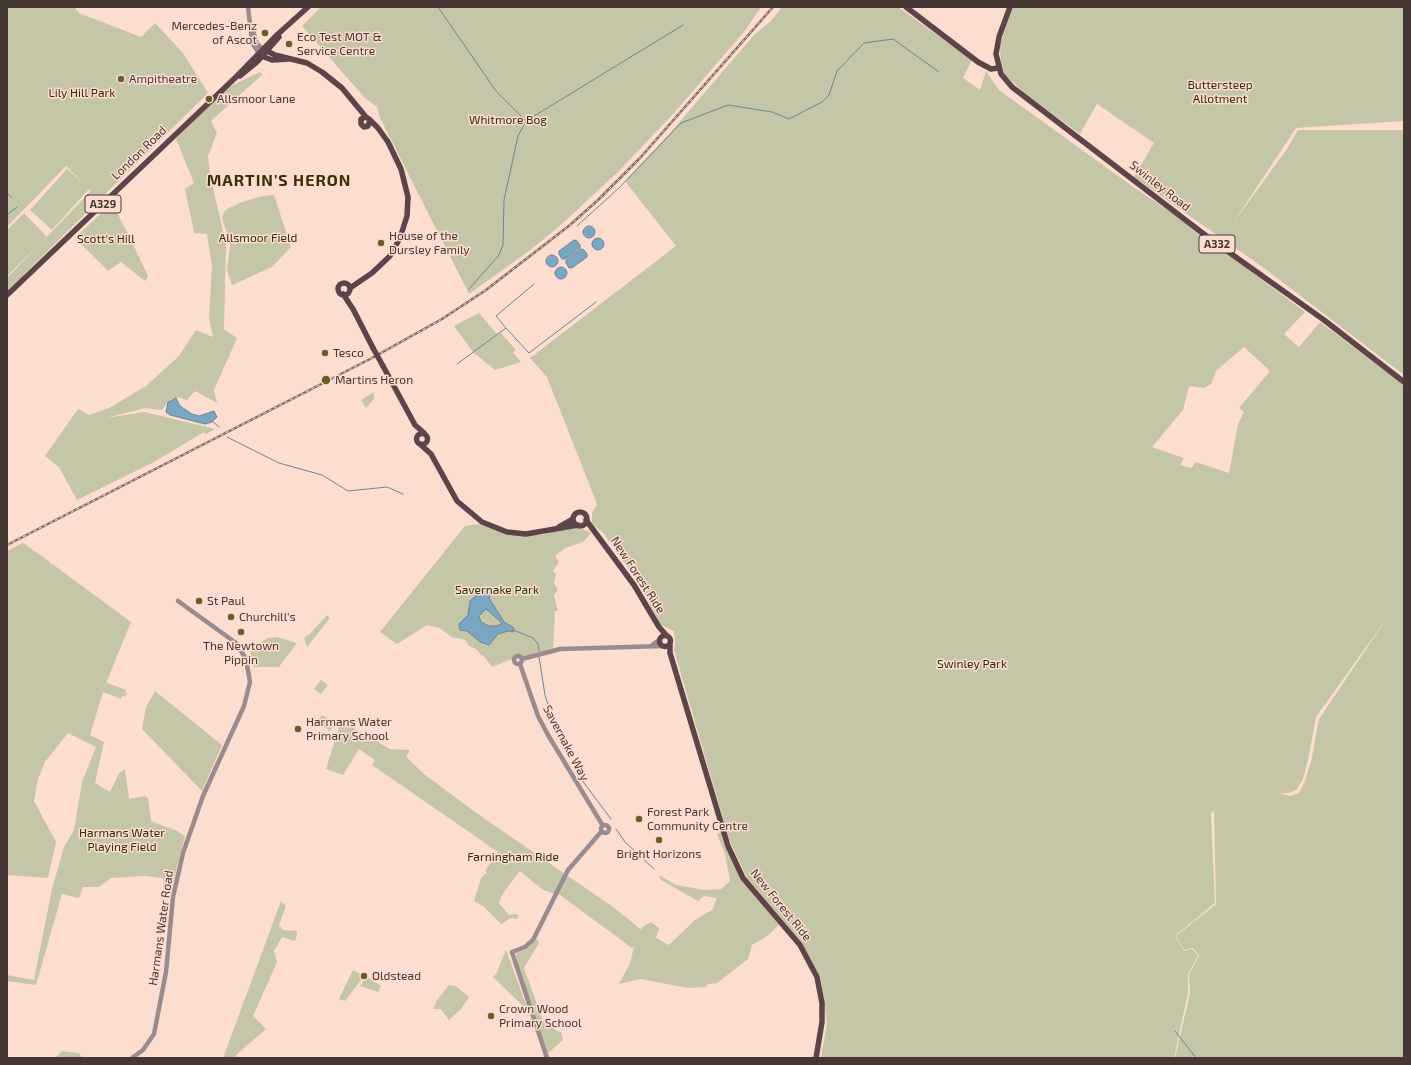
<!DOCTYPE html>
<html>
<head>
<meta charset="utf-8">
<style>
	body { margin:0 }
	#map { position:relative; width:1411px; height:1065px; overflow:hidden; background:#fdddd0; font-family:"Exo 2",sans-serif }
	canvas { display:block }
	.frame { position:absolute; inset:0; border:8px solid #453834; pointer-events:none }
</style>
</head>
<body>
<div id="map">
<canvas width="1411" height="1065"></canvas>
<div class="frame"></div>
</div>
<script>
const context = document.querySelector('canvas').getContext('2d');
context.lineJoin = 'round';
function paint(path, color) { context.fillStyle = color; context.fill(path, 'evenodd'); }
const toPath = rows => new Path2D(rows.map(r => 'M' + r).join(''));
function stroke(path, color, width, dash) { context.strokeStyle = color; context.lineWidth = width; context.lineCap = dash ? 'butt' : 'round'; context.setLineDash(dash || []); context.stroke(path); }
function drawText(font, color, halo, rows, align = 'center') {
  context.font = font + ' "Exo 2",sans-serif'; context.lineWidth = 3; context.setLineDash([]); context.textBaseline = 'middle'; context.strokeStyle = halo; context.fillStyle = color; for (const [text, x, y, turn = 0] of rows) {
    context.save(); context.translate(x, y); context.rotate((+turn || 0) * Math.PI / 180); context.textAlign = isNaN(turn) ? turn : align; if (halo) context.strokeText(text, 0, 0); context.fillText(text, 0, 0); context.restore();
  }
}
paint(toPath([
	[7,7,74,7,79,13,141,37,155,23,183,53,208,93,7,291,7,278,91,191,89,189,52,230,30,210,67,169,83,183,66,166,7,227],
	[321,7,761,7,744,32,674,113,619,171,562,224,529,251,469,294,380,118,377,107,364,97,302,26],
	[782,7,898,7,972,60,963,78,980,90,986,71,999,90,1132,186,1185,222,1305,312,1284,334,1299,347,1320,322,1404,385,1404,1058,1175,1058,1190,993,1189,974,1199,956,1193,948,1184,950,1176,936,1216,904,1214,810,1211,814,1215,903,1175,936,1184,951,1192,949,1198,956,1188,974,1188,993,1174,1058,821,1058,827,1023,821,979,803,945,747,878,729,839,674,650,675,642,674,631,661,625,638,582,604,534,592,523,592,513,597,504,547,377,530,358,676,246,625,181,670,133,754,35,771,21],
	[1244,347,1270,371,1239,408,1244,412,1238,424,1229,473,1196,462,1191,468,1180,465,1184,458,1152,447,1183,410,1189,386,1204,388,1211,384,1216,371],
	[1389,615,1319,719,1311,762,1304,783,1299,793,1290,796,1279,793,1289,793,1297,789,1303,779,1308,760,1316,717],
	[1013,7,1404,7,1404,121,1296,128,1233,223,1287,149,1298,130,1404,130,1404,375,1264,268,1134,177,1154,143,1097,104,1080,134,1032,99,1006,77,1001,64,1000,45],
	[260,72,263,74,211,121,217,133,208,156,210,175,226,244,224,329,237,338,214,390,217,403,195,391,187,400,177,397,169,400,162,410,145,408,106,418,144,412,215,429,206,434,204,432,154,462,77,500,59,467,45,456,78,409,89,415,109,408,146,386,179,356,196,330,213,337,209,317,212,266,207,234,194,233,185,189,194,183,176,139,225,89],
	[274,195,291,247,272,267,232,285,227,270,230,245,222,217,225,210,242,202,262,196],
	[112,203,131,240,148,276,145,281,121,262,108,271,75,238],
	[24,213,47,237,7,276,7,230],
	[479,313,498,335,501,333,516,350,513,352,521,362,495,370,473,352,454,326],
	[374,392,374,399,366,408,361,400],
	[479,524,507,534,543,535,566,528,576,528,584,529,584,530,591,533,583,542,565,548,555,556,559,562,553,571,556,574,554,583,558,590,554,595,558,611,555,611,553,648,525,657,509,660,492,667,483,655,482,656,476,649,469,646,465,640,452,637,439,628,427,625,397,644,380,632,465,526],
	[23,543,50,562,50,568,51,563,131,622,104,688,107,683,126,690,125,692,127,693,125,697,122,696,121,699,103,692,90,735,104,742,95,783,110,792,119,773,125,769,129,799,144,796,148,798,151,821,177,831,185,836,171,890,168,893,164,889,163,878,145,876,111,878,99,887,83,887,79,898,62,894,36,985,7,981,7,975,34,980,52,889,64,847,74,830,82,782,96,747,68,733,45,762,38,779,34,801,56,842,48,878,7,875,7,551],
	[327,615,330,618,307,647,304,638,310,634],
	[277,637,297,643,279,667,254,667,250,652,255,646,268,638],
	[321,680,328,685,321,694,314,689],
	[155,691,222,745,202,791,142,729,146,707],
	[322,715,335,724,330,731,317,722],
	[341,721,390,749,410,750,406,757,424,774,475,812,613,907,643,931,641,928,651,922,659,928,656,938,669,945,695,920,712,910,717,898,704,896,698,901,661,880,659,875,676,885,705,890,721,889,730,881,725,854,717,834,721,832,743,878,779,925,766,937,752,945,748,959,717,983,708,984,705,987,688,988,641,979,619,984,630,963,634,947,632,948,560,895,543,890,520,871,503,893,499,903,509,915,514,914,519,915,517,919,511,918,501,924,483,906,474,901,481,878,487,872,485,871,498,852,372,765,375,760,359,749,343,775,326,769],
	[281,901,286,906,279,925,283,930,297,931,297,935,295,941,282,937,274,951,277,962,253,1016,266,1029,237,1054,235,1058,223,1058],
	[537,939,539,943,524,968,543,1021,557,1031,561,1032,563,1040,548,1053,519,968,516,953,527,949],
	[506,950,529,1012,493,977,496,974],
	[353,970,364,976,345,1001,339,999],
	[366,976,381,986,378,992,360,986],
	[449,985,456,986,469,997,461,1009,449,1020,441,1009,433,1009,437,1000],
	[62,1051,79,1053,82,1058,55,1058]
]), '#c4c6a7');
const water = toPath([
	'583 232a6 6 0 1 1 12 0a6 6 0 1 1-12 0Z',
	'592 244a6 6 0 1 1 12 0a6 6 0 1 1-12 0Z',
	[574,240,577,241,580,245,580,248,565,259,562,259,559,254,559,251,574,240],
	[581,249,584,250,587,254,587,257,572,268,569,268,566,263,566,260,581,249],
	'546 261a6 6 0 1 1 12 0a6 6 0 1 1-12 0Z',
	'555 273a6 6 0 1 1 12 0a6 6 0 1 1-12 0Z',
	[176,398,180,406,192,414,199,416,214,411,217,417,212,422,205,424,170,415,166,412,168,402,176,398],
	[490,589,489,598,504,622,514,628,513,632,508,631,498,634,489,645,480,642,467,631,460,630,459,624,468,615,470,601,477,595,480,590,490,589],
	[486,609,502,623,497,626,489,626,481,622,479,616,486,609]
]);
paint(water, '#7ba6c2');
stroke(water, '#6b8597', 1);
stroke(toPath([
	[438,7,496,91,525,120],
	[7,193,12,198],
	[7,215,17,207],
	[577,226,620,187,681,123,728,105,772,112,789,119,822,102,829,95,837,71,864,43,893,39,939,72],
	[469,289,499,255,503,245,504,200,518,136,526,121,683,25],
	[506,328,529,353,596,302],
	[457,364,506,328,496,316,534,284],
	[212,421,219,427],
	[227,437,279,463,322,475,348,491,387,487,403,494],
	[513,630,533,638,538,644,539,651],
	[539,657,545,695,557,732,567,754],
	[574,764,584,783,611,819],
	[616,829,625,842,654,869],
	[1175,1031,1196,1058]
]), '#6b8597', 1);
stroke(toPath([
	[248,7,252,42,259,54],
	[253,31,257,44,263,49],
	[651,646,659,640],
	'514 660a4 4 0 1 1 8 0a4 4 0 1 1-8 0Z',
	[522,659,560,649,663,646],
	[520,664,538,716,548,735,603,826],
	'601 829a4 4 0 1 1 8 0a4 4 0 1 1-8 0Z',
	[132,1058,143,1050,154,1034,166,972,173,897,183,853,203,796,244,706,250,682,246,659,236,643,178,601],
	[547,1058,512,952,525,947,533,940,568,870,601,832]
]), '#9a8c8e', 4.5);
stroke(toPath([
	[906,7,978,62,991,69,998,68],
	[1010,7,999,37,996,54,1001,74,1012,87,1209,238,1324,320,1404,382],
	[263,49,275,55,307,63,322,72,342,88,366,117],
	[259,55,272,60,289,59],
	[240,76,257,62,279,37],
	'338 289a6 6 0 1 1 12 0a6 6 0 1 1-12 0Z',
	[350,288,372,273,390,256,400,238,407,216,408,197,401,169,388,142,378,128,369,119,366,117,361,119,361,124,364,127,368,126,370,120],
	[343,294,353,309,373,348],
	[7,295,236,77,278,34,308,7],
	[383,366,415,425,424,433],
	'416.5 439a5.5 5.5 0 1 1 11 0a5.5 5.5 0 1 1-11 0Z',
	[420,444,431,454,457,501,482,522,507,532,526,534,578,525],
	'573 519a7 7 0 1 1 14 0a7 7 0 1 1-14 0Z',
	[586,520,634,585,659,627,667,636],
	[559,527,573,519],
	'659.5 641a5.5 5.5 0 1 1 11 0a5.5 5.5 0 1 1-11 0Z',
	[670,643,670,653,728,846,743,878,800,945,817,977,822,1003,822,1022,816,1058]
]), '#5c4448', 5.5);
const rail = toPath([
	[7,545,372,358,442,319,486,290,570,225,598,200,640,158,773,7]
]);
stroke(rail, '#806d66', 2.5);
stroke(rail, '#fdddd0', 1, [3]);
stroke(toPath([
	[373,348,383,366]
]), '#5c4448', 5.5);
for (const [x, y, r, color] of [
	[265,33,4,"#685d2a"],
	[289,44,4,"#685d2a"],
	[121,79,4,"#685d2a"],
	[209,99,4,"#685d2a"],
	[381,243,4,"#685d2a"],
	[325,353,4,"#685d2a"],
	[326,380,5,"#685d2a"],
	[199,601,4,"#685d2a"],
	[231,617,4,"#685d2a"],
	[241,632,4,"#685d2a"],
	[298,729,4,"#685d2a"],
	[639,819,4,"#685d2a"],
	[659,840,4,"#685d2a"],
	[364,976,4,"#685d2a"],
	[491,1016,4,"#685d2a"]
]) { const dot = new Path2D(); dot.arc(x, y, r, 0, 2 * Math.PI); context.fillStyle = color; context.fill(dot); stroke(dot, '#fdddd0', 1.5); }
for (const [x, y, w] of [
	[103,204,36],
	[1217,244,36]
]) { const box = new Path2D(); box.roundRect(x - w / 2, y - 9, w, 18, 3); context.fillStyle = '#fdddd0'; context.fill(box); stroke(box, '#453834', 1); }
drawText('bold 11px', '#453834', null, [
	["A329",103,204],
	["A332",1217,244]
]);
drawText('12px', '#453834', '#fdddd0', [
	["Mercedes-Benz",257,26,"right"],
	["of Ascot",257,40,"right"],
	["Eco Test MOT &",297,37],
	["Service Centre",297,51],
	["Ampitheatre",129,79],
	["Allsmoor Lane",217,99],
	["House of the",389,236],
	["Dursley Family",389,250],
	["Tesco",333,353],
	["Martins Heron",335,380],
	["St Paul",207,601],
	["Churchill's",239,617],
	["The Newtown",241,646,"center"],
	["Pippin",241,660,"center"],
	["Harmans Water",306,722],
	["Primary School",306,736],
	["Forest Park",647,812],
	["Community Centre",647,826],
	["Bright Horizons",659,854,"center"],
	["Oldstead",372,976],
	["Crown Wood",499,1009],
	["Primary School",499,1023]
], 'left');
drawText('12px', '#2e2f09', '#fdddd0', [
	["Buttersteep",1220,85],
	["Allotment",1220,99],
	["Lily Hill Park",82,93],
	["Whitmore Bog",508,120],
	["Allsmoor Field",258,238],
	["Scott's Hill",106,239],
	["Savernake Park",497,590],
	["Swinley Park",972,664],
	["Harmans Water",122,833],
	["Playing Field",122,847],
	["Farningham Ride",513,857]
]);
drawText('12px', '#453834', '#fdddd0', [
	["London Road",139,153,-44],
	["Swinley Road",1160,186,38],
	["New Forest Ride",638,575,57],
	["Savernake Way",566,743,62],
	["New Forest Ride",781,905,51],
	["Harmans Water Road",161,928,-82]
]);
context.letterSpacing = '1px';
drawText('bold 16px', '#383004', '#fdddd0', [
	["MARTIN'S HERON",279,181]
]);
context.letterSpacing = '0px';
</script>
</body>
</html>
